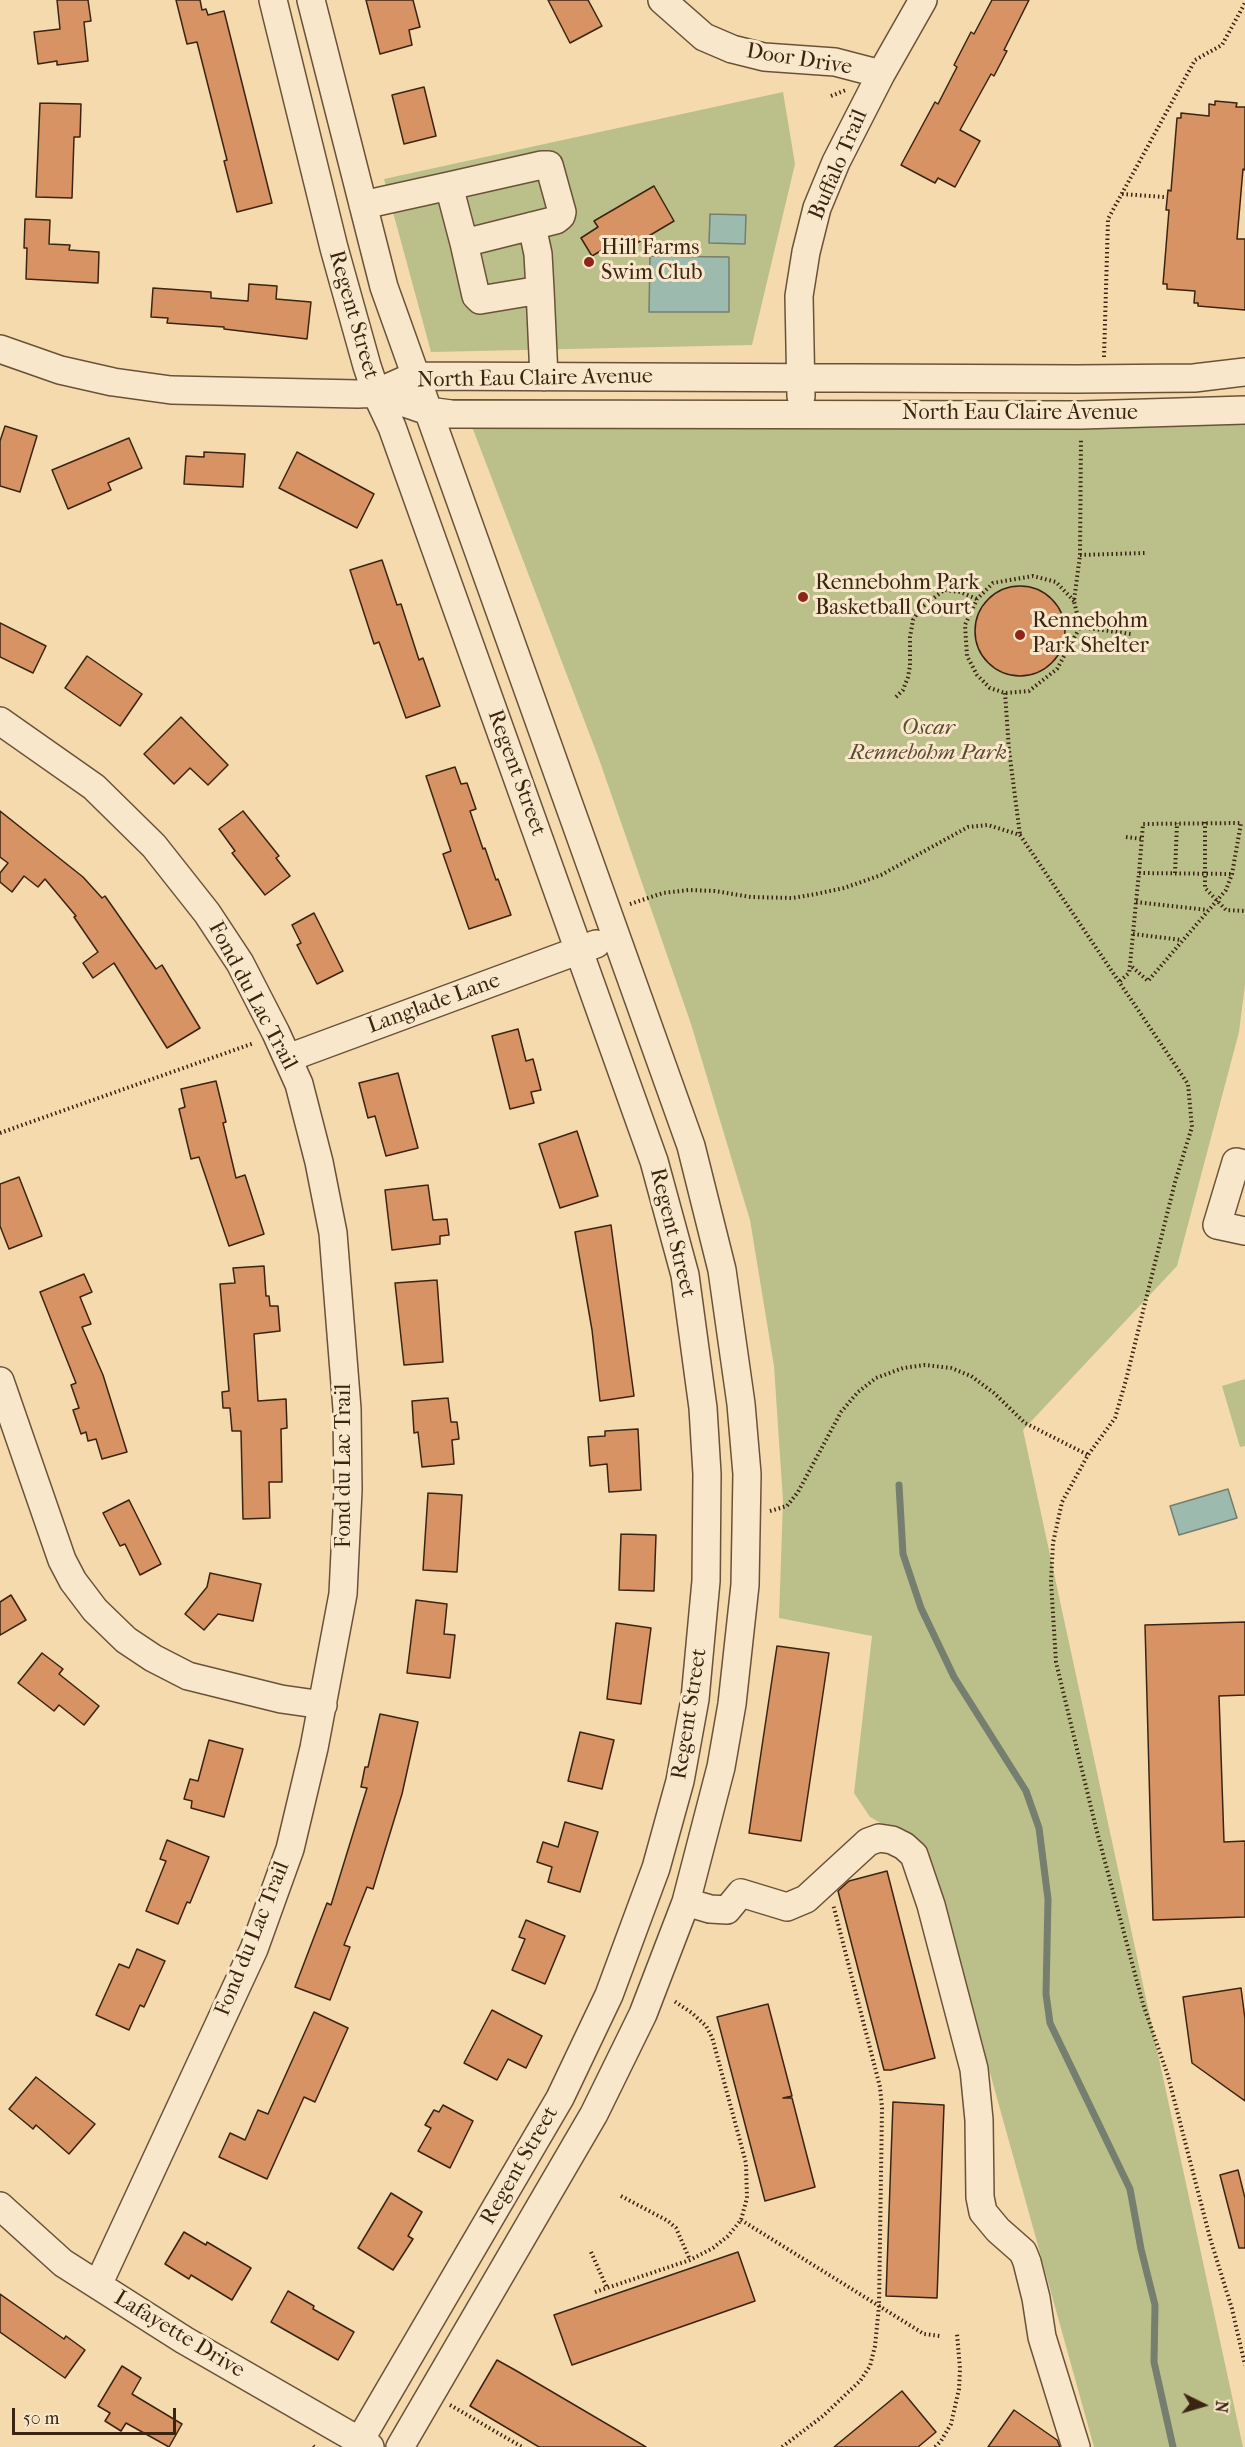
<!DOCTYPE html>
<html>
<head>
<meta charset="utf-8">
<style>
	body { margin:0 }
	#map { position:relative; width:1245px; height:2447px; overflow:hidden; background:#f5daae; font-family:"IM FELL French Canon",serif }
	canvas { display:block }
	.north { position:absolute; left:1173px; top:2375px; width:60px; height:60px; -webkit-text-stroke:4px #f8e7ca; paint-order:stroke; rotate:95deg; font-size:16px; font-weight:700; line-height:24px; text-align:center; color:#3b2412 }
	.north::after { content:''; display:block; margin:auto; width:21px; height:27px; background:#3b2412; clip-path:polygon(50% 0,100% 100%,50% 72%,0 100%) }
	.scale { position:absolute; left:12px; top:2408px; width:164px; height:27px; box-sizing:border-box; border:3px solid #3b2412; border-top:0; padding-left:8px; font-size:18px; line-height:21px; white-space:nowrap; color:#3b2412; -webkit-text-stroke:4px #f8e7ca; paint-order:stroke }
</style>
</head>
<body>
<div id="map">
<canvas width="1245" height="2447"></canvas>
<div class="north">N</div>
<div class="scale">50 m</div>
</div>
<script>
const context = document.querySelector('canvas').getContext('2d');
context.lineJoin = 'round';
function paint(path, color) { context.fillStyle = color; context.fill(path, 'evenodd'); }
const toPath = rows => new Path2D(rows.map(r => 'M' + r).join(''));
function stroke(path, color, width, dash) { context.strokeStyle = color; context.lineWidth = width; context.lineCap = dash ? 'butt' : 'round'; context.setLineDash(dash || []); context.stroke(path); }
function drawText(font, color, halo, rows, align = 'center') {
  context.font = font + ' "IM FELL French Canon",serif'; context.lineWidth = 6; context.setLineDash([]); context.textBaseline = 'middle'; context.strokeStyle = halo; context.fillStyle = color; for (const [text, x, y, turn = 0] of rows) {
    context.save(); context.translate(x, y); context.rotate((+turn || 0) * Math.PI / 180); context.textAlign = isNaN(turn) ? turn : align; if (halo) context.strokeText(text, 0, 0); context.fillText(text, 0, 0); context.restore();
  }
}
paint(toPath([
	[783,92,795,164,752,345,431,352,384,179],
	[471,424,1245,424,1245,985,1239,1032,1177,1266,1023,1430,1243,2447,1094,2447,928,1850,870,1817,854,1793,872,1636,779,1618,783,1501,774,1366,750,1220,691,1024,599,759],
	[1245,1379,1245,1446,1240,1447,1222,1386]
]), '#bbc08b');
const water = toPath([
	[710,214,746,215,745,244,709,243,710,214],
	[650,256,729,257,729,312,649,312,650,256],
	[1228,1489,1237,1518,1179,1535,1170,1506,1228,1489]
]);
paint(water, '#9cbaad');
stroke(water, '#757e6f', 1.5);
stroke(toPath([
	[899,1485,903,1554,921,1608,954,1677,1026,1791,1039,1828,1048,1899,1046,1994,1050,2023,1130,2189,1141,2249,1155,2305,1154,2362,1173,2447]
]), '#757e6f', 7);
const building = toPath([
	[57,0,88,0,91,21,84,22,88,61,57,65,57,61,38,64,34,32,60,29,57,0],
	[176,0,200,0,202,10,206,9,208,15,224,11,272,203,237,212,224,161,227,160,197,42,187,44,176,0],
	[366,0,413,0,420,27,409,30,412,45,380,54,366,0],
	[548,0,588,0,602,26,570,43,548,0],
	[992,0,1029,0,1004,50,1007,51,994,76,991,74,960,130,980,141,955,187,938,178,935,183,901,165,935,102,938,104,957,67,954,65,971,32,974,34,992,0],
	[424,87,436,136,404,144,392,95,424,87],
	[1215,101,1237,103,1236,107,1245,107,1245,170,1243,169,1237,239,1245,239,1245,310,1198,306,1198,303,1194,303,1195,291,1167,289,1167,284,1163,284,1169,210,1166,210,1168,190,1171,191,1177,118,1181,118,1181,113,1209,116,1209,104,1215,105,1215,101],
	[40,103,81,104,80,137,74,137,72,198,36,197,40,103],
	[654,186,674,221,615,256,609,246,592,256,581,238,598,227,594,221,654,186],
	[25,219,50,220,49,244,70,245,69,250,99,252,98,283,26,279,27,248,24,248,25,219],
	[249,284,277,286,276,299,311,302,307,339,224,329,224,327,167,323,168,318,151,317,153,288,211,292,211,298,248,301,249,284],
	[5,426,37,436,20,492,0,486,0,441,5,426],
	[129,438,142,468,108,483,111,490,68,509,52,470,129,438],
	[204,452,245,454,243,487,184,484,186,456,204,457,204,452],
	[297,452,374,494,357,528,279,488,297,452],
	[382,560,397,605,401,604,419,660,423,658,440,706,406,718,379,642,374,644,350,570,382,560],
	'975 631a45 45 0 1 1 90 0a45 45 0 1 1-90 0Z',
	[0,623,46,646,33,673,0,657,0,623],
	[87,656,142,694,120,726,65,688,87,656],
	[181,717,228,765,208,785,190,768,174,784,144,754,181,717],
	[455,767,461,784,467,783,476,809,470,811,483,849,485,848,496,880,498,879,511,915,469,929,443,854,451,851,426,776,455,767],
	[0,811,83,877,102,898,105,896,156,969,162,965,200,1028,167,1048,114,963,93,978,83,963,98,952,74,917,76,916,45,879,38,887,24,876,12,892,0,882,0,873,8,863,0,857,0,811],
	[243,811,279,856,276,858,290,876,265,895,232,853,235,851,219,829,243,811],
	[314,913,343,971,317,984,297,945,301,943,292,925,314,913],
	[518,1029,526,1061,533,1059,541,1090,531,1092,534,1103,510,1109,492,1036,518,1029],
	[398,1073,418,1148,386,1156,375,1116,368,1118,359,1083,398,1073],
	[216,1081,226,1122,223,1123,236,1178,245,1175,264,1234,229,1246,199,1157,191,1159,179,1109,185,1107,181,1089,216,1081],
	[577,1131,598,1196,560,1208,539,1144,577,1131],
	[19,1177,42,1236,9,1249,0,1226,0,1184,19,1177],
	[428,1185,433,1220,447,1219,449,1235,440,1236,440,1244,392,1250,385,1190,428,1185],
	[611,1225,634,1396,600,1401,592,1330,575,1232,611,1225],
	[264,1266,266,1296,269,1296,270,1306,278,1306,280,1331,254,1334,258,1401,286,1399,287,1428,281,1429,282,1482,269,1482,270,1518,243,1519,241,1431,232,1431,230,1408,223,1408,222,1392,229,1391,220,1284,235,1283,233,1268,264,1266],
	[84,1274,92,1292,80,1297,91,1324,82,1327,103,1375,127,1452,102,1459,96,1439,88,1441,86,1432,81,1434,73,1410,79,1408,71,1385,76,1383,40,1292,84,1274],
	[437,1280,443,1362,404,1365,395,1283,437,1280],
	[448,1398,451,1422,457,1422,459,1439,452,1440,454,1464,422,1467,418,1432,414,1433,412,1401,448,1398],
	[638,1429,641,1490,609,1492,607,1464,590,1466,588,1437,605,1436,605,1431,638,1429],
	[428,1493,462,1495,457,1572,423,1570,428,1493],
	[129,1500,161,1564,140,1575,125,1544,120,1546,103,1513,129,1500],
	[621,1534,656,1535,654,1591,619,1590,621,1534],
	[210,1573,261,1584,253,1621,218,1614,204,1630,185,1614,207,1587,210,1573],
	[11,1595,26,1620,0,1635,0,1602,11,1595],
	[416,1600,447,1604,444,1634,455,1635,450,1678,407,1673,416,1600],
	[1245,1622,1245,1695,1219,1696,1224,1842,1245,1841,1245,1917,1153,1920,1145,1625,1245,1622],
	[616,1623,651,1628,641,1704,607,1699,616,1623],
	[777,1646,829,1653,801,1841,749,1833,777,1646],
	[42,1653,63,1669,59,1674,99,1706,84,1725,59,1705,54,1711,18,1683,42,1653],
	[380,1714,418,1722,402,1794,373,1889,367,1887,344,1945,350,1947,330,2000,295,1987,327,1903,331,1905,367,1788,361,1787,365,1767,368,1767,380,1714],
	[580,1732,614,1740,602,1789,568,1781,580,1732],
	[209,1740,243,1749,224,1817,191,1808,192,1801,184,1799,190,1779,198,1781,209,1740],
	[565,1822,598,1832,580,1892,548,1882,552,1867,537,1862,543,1842,558,1847,565,1822],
	[167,1840,209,1857,190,1903,187,1902,178,1924,146,1911,166,1861,160,1859,167,1840],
	[887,1871,935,2058,891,2070,884,2070,838,1891,849,1881,887,1871],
	[526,1920,565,1936,545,1984,512,1970,525,1939,519,1937,526,1920],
	[137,1949,165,1961,144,2007,140,2005,129,2030,96,2015,119,1964,129,1968,137,1949],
	[1241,1988,1245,2019,1245,2101,1192,2063,1183,1997,1241,1988],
	[768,2004,792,2096,783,2098,792,2098,815,2187,765,2201,717,2017,768,2004],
	[492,2010,542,2036,526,2068,508,2059,497,2080,464,2063,492,2010],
	[314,2012,348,2028,315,2102,304,2097,267,2179,219,2157,230,2133,245,2140,258,2110,268,2114,314,2012],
	[36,2077,95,2124,69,2154,36,2125,33,2129,9,2109,36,2077],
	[893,2102,944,2105,937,2298,886,2296,893,2102],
	[443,2105,473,2121,450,2168,418,2151,431,2128,425,2125,434,2110,439,2112,443,2105],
	[1238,2170,1245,2198,1245,2248,1239,2248,1220,2175,1238,2170],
	[391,2193,422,2212,408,2236,413,2239,393,2270,358,2248,391,2193],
	[184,2232,206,2245,207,2242,251,2268,232,2300,191,2275,189,2279,165,2264,184,2232],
	[738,2252,755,2301,572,2365,554,2315,738,2252],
	[288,2291,314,2306,313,2309,354,2332,338,2360,271,2322,288,2291],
	[0,2294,64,2339,66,2336,85,2350,65,2378,0,2332,0,2294],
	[497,2360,515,2370,646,2447,539,2447,470,2406,497,2360],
	[122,2366,141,2378,132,2394,182,2424,169,2447,126,2423,121,2431,105,2421,110,2413,98,2406,122,2366],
	[902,2391,936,2432,918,2447,834,2447,902,2391],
	[1014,2410,1057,2440,1060,2447,988,2447,1014,2410]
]);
paint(building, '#d79364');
stroke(building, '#3b2412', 1.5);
const minor = toPath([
	[273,0,334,248,367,366,376,393,392,427,654,1161,685,1275,703,1408,707,1474,706,1581,695,1699,680,1781,656,1868,609,1995,560,2098,356,2447],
	[311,0,384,287,691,1146,722,1270,741,1404,747,1474,745,1585,732,1704,721,1767,686,1902,643,2014,594,2114,400,2447],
	[662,0,704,37,732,49,764,57,835,62,881,74],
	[363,205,449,186,542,165,549,165,562,212,561,216,556,220,464,243,449,186],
	[464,243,476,296,480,300,540,290,538,254,532,226],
	[540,290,544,377],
	[0,349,60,370,113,382,171,390,358,394,376,393,414,376,1077,379,1194,378,1245,372],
	[376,393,428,411,451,414,1081,415,1245,410],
	[801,396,799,296,806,252,817,208,836,162,881,74,923,0],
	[0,721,94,787,154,846,207,913,240,963,276,1033,299,1084,319,1162,333,1233,347,1409,348,1490,343,1594,314,1748,290,1849,254,1949,98,2285],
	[288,1058,596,944],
	[1245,1164,1236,1162,1217,1225,1245,1231],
	[0,1381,62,1560,73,1581,95,1610,126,1640,153,1658,188,1676,281,1699,323,1705],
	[686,1902,710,1909,727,1910,741,1893,787,1907,806,1899,868,1842,879,1838,892,1840,904,1846,914,1855,931,1905,974,2069,979,2120,980,2197,983,2212,998,2230,1023,2252,1027,2262,1036,2298,1042,2337,1076,2447],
	[0,2206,63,2263,184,2340,370,2447]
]);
stroke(minor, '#6a5239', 30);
stroke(toPath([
	[831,96,846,90],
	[1122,194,1164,197],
	[1104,357,1108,219,1195,60,1222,45,1245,3],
	[1080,555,1145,553],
	[1074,601,1056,582,1033,576,993,583,977,599,965,625,967,656,977,675,990,688,1005,693,1029,691,1057,669,1080,627,1074,601,1080,555,1081,438],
	[1080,627,1131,634],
	[1005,693,1009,750,1020,835],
	[896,697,903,690,908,677,910,666,910,637,913,620,921,608,944,590,960,592,977,599],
	[1205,822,1205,888,1226,910,1245,911],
	[1126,837,1142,839],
	[1139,873,1232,874],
	[1175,873,1177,823],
	[1136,902,1208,910],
	[630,904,663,893,689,890,715,891,751,897,793,898,816,894,844,888,881,875,968,827,988,825,1020,835,1188,1084,1192,1127,1175,1182,1126,1380,1115,1418,1088,1455,1062,1502,1053,1543,1051,1582,1056,1662,1096,1828,1143,2004,1168,2076,1210,2238,1232,2309,1245,2365],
	[1133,934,1182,940],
	[1120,981,1129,973,1130,965,1133,934,1136,902,1139,873,1143,824,1241,823,1232,874,1226,890,1148,981,1130,965],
	[0,1133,254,1043],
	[770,1511,787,1506,798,1492,841,1412,858,1392,876,1378,903,1368,925,1365,951,1368,971,1376,994,1393,1025,1423,1088,1455],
	[621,2196,668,2221,676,2228,690,2260],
	[741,2220,924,2334,940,2336],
	[591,2252,607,2288],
	[595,2292,690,2260,713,2248,728,2236,741,2220,747,2198,746,2163,712,2037,706,2026,692,2013,674,2001],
	[450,2405,522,2447],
	[313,2446,314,2447],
	[782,2447,823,2416,860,2381,870,2366,875,2346,879,2306,882,2108,880,2087,833,1904],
	[935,2447,941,2441,951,2424,959,2389,960,2369,957,2334]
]), '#3b2412', 4, [1.5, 3]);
stroke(minor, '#f8e7ca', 27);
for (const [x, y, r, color] of [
	[589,262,6,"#8f2418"],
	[803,597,6,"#8f2418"],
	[1020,635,6,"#8f2418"]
]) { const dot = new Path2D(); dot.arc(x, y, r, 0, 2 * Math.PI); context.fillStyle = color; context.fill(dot); stroke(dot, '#f8e7ca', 2); }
drawText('22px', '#3b2412', '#f8e7ca', [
	["Door Drive",799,60,9],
	["Buffalo Trail",839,165,-67],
	["Regent Street",353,315,74],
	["North Eau Claire Avenue",535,379,-1],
	["North Eau Claire Avenue",1020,414],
	["Regent Street",516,773,70],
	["Fond du Lac Trail",252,996,62],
	["Langlade Lane",434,1004,-20],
	["Regent Street",672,1233,76],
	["Fond du Lac Trail",345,1466,-90],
	["Regent Street",690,1714,-81],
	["Fond du Lac Trail",253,1939,-68],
	["Regent Street",520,2166,-60],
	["Lafayette Drive",179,2335,31]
]);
drawText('22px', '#3b2412', '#f8e7ca', [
	["Hill Farms",601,249],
	["Swim Club",601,274],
	["Rennebohm Park",815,584],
	["Basketball Court",815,609],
	["Rennebohm",1032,622],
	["Park Shelter",1032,647]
], 'left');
drawText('italic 22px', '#5b4b30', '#f8e7ca', [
	["Oscar",928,729],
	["Rennebohm Park",928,754]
]);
</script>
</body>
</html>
